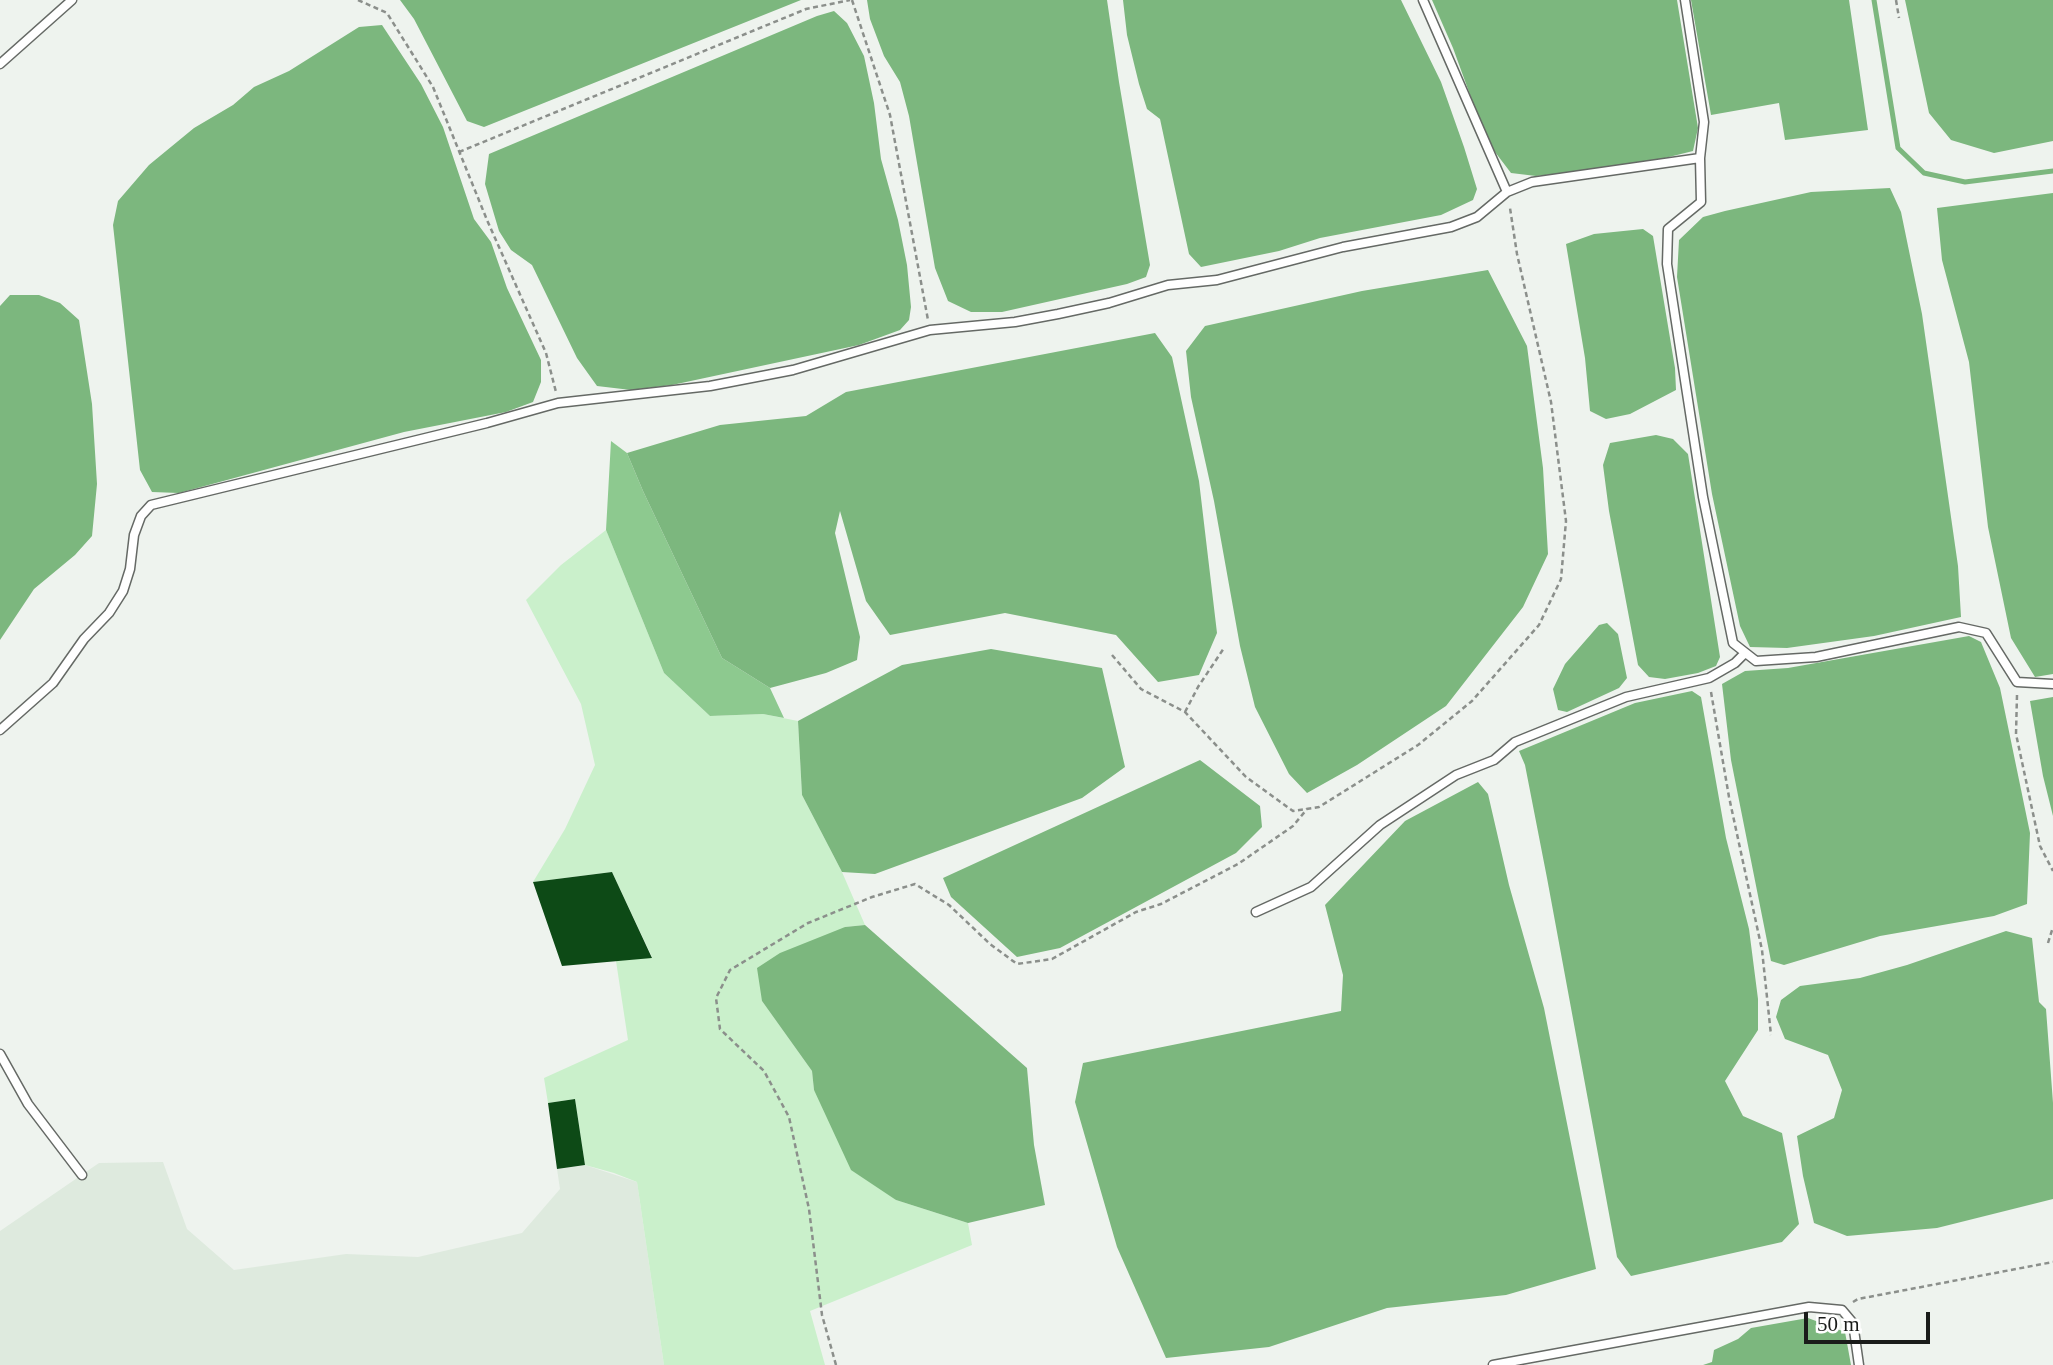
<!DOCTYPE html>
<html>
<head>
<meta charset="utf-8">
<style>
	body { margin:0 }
	#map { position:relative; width:2053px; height:1365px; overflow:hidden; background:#eef3ee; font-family:"Times New Roman",serif }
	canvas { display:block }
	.scale { position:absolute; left:1804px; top:1312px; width:126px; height:32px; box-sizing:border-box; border:4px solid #1a1c1a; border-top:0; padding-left:9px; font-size:21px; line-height:24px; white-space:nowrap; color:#1a1c1a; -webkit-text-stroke:5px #fff; paint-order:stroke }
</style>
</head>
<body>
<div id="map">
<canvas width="2053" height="1365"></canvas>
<div class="scale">50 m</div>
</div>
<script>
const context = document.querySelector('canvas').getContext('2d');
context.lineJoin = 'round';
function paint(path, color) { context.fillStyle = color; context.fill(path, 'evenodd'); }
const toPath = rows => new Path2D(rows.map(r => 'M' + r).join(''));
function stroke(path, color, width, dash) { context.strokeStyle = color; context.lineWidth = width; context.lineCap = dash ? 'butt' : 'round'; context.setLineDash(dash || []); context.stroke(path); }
paint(toPath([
	[163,1162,187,1229,234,1270,346,1254,418,1257,522,1233,560,1189,557,1169,585,1165,637,1182,664,1365,0,1365,0,1231,99,1163]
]), '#deeade');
paint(toPath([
	[606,530,664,673,710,716,763,714,798,721,802,795,842,872,865,925,845,927,762,1001,812,1071,814,1090,896,1200,968,1223,972,1245,810,1311,825,1365,664,1365,637,1182,614,1173,585,1165,575,1099,548,1103,544,1078,628,1040,616,961,652,957,612,872,533,882,565,829,595,765,581,704,526,600,561,565]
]), '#caf0cb');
paint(toPath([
	[611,441,627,453,643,491,722,658,770,688,784,718,763,714,710,716,664,673,606,530]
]), '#8dc98f');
paint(toPath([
	[400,0,801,0,484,127,467,121,414,19],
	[867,0,1107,0,1119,82,1150,265,1146,277,1127,284,1002,312,971,312,948,301,935,268,909,116,900,82,884,56,870,19],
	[1123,0,1401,0,1441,82,1464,147,1477,189,1473,200,1441,215,1320,238,1279,251,1201,267,1189,254,1160,119,1147,109,1139,84,1127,35],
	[1432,0,1677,0,1698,128,1693,151,1661,159,1584,171,1536,176,1511,173,1495,152,1481,125,1453,48],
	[1691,0,1849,0,1868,130,1785,140,1779,103,1711,115],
	[1905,0,2053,0,2053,141,1994,153,1951,140,1929,113],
	[834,11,847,23,864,56,874,103,881,159,898,220,907,265,911,307,909,320,900,330,859,345,672,385,631,390,597,386,577,358,532,265,511,250,499,231,485,184,489,154,817,16],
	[382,25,421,84,443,127,474,219,491,242,507,288,541,360,541,382,533,402,506,412,404,432,179,493,152,492,140,470,113,225,118,201,149,165,194,128,233,105,254,87,289,71,359,27],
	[1890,188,1901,212,1922,314,1958,566,1961,617,1874,636,1787,648,1750,647,1740,626,1712,494,1677,277,1679,240,1703,217,1725,211,1811,192],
	[2053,193,2053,674,2035,677,2011,638,1988,527,1969,362,1942,260,1937,208],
	[1643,229,1653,236,1675,368,1676,390,1630,414,1606,419,1590,411,1585,358,1566,244,1594,234],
	[1488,270,1527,346,1543,468,1548,554,1523,607,1446,706,1357,765,1307,793,1289,774,1255,707,1240,646,1214,501,1191,397,1186,351,1205,326,1362,291],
	[10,295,39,295,60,303,79,320,92,404,97,484,92,536,75,555,34,589,0,640,0,306],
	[1155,333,1172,357,1199,481,1217,633,1199,675,1158,682,1116,635,1005,613,890,635,866,601,840,511,835,533,860,637,857,660,826,673,770,688,722,658,643,491,627,453,720,425,806,416,846,392],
	[1656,435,1673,439,1688,454,1720,657,1716,666,1698,673,1665,679,1649,677,1638,665,1609,511,1603,465,1610,443],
	[1607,623,1618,634,1627,678,1619,688,1567,712,1558,710,1553,689,1565,664,1599,625],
	[1969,636,1981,642,2000,688,2030,833,2027,904,1994,916,1880,936,1784,965,1771,961,1731,760,1722,684,1745,671,1788,668],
	[991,649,1102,668,1125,767,1082,798,875,874,842,872,802,795,798,721,902,665],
	[1692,691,1701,697,1726,838,1749,929,1758,999,1758,1030,1725,1081,1743,1116,1782,1133,1799,1224,1782,1242,1631,1276,1617,1257,1547,878,1525,765,1519,751,1635,703],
	[2053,697,2053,816,2043,776,2030,701],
	[1200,760,1260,806,1262,827,1236,853,1060,948,1017,957,951,897,943,878],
	[1478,782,1488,794,1509,885,1544,1008,1596,1269,1506,1295,1387,1308,1269,1347,1166,1358,1117,1247,1075,1102,1083,1063,1341,1011,1343,975,1325,905,1405,821],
	[865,925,1027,1068,1034,1145,1045,1205,968,1223,896,1200,851,1170,814,1090,812,1071,762,1001,757,968,780,953,845,927],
	[2006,931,2032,938,2039,1002,2046,1009,2053,1103,2053,1199,1937,1228,1847,1236,1814,1223,1803,1176,1797,1136,1834,1118,1842,1090,1828,1055,1785,1039,1776,1017,1781,1000,1800,986,1860,978,1907,965],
	[1808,1318,1845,1332,1851,1365,1703,1365,1712,1362,1714,1350,1738,1339,1751,1328]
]), '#7cb77e');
stroke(toPath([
	[1874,0,1898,148,1924,173,1965,182,2053,171]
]), '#7cb77e', 5);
paint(toPath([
	[612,872,652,958,562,966,533,882],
	[575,1099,585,1165,557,1169,548,1103]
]), '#0d4a16');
const lane = toPath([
	[1423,0,1507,192],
	[1685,0,1704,122,1700,158,1701,202,1668,229,1667,264,1703,497,1733,643,1756,661,1816,657,1959,627,1986,633,2017,682,2053,684],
	[0,64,72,0],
	[0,730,53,683,84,639,109,613,123,591,130,569,134,535,141,516,151,505,487,423,558,403,710,386,793,370,930,330,1015,322,1058,314,1109,303,1168,285,1217,280,1343,247,1451,227,1477,217,1507,192,1532,182,1700,158],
	[1256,912,1311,887,1380,825,1456,775,1494,760,1515,742,1626,697,1709,678,1735,663,1745,653],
	[0,1054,28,1104,82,1175],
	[1493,1365,1809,1307,1842,1310,1853,1323,1859,1365]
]);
stroke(lane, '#656965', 11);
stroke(toPath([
	[358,0,387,13,433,87,487,220,546,353,556,392],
	[852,0,890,115,928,320],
	[1896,0,1899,18],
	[459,152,806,9,850,0],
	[1112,655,1141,689,1185,712,1246,777,1293,811,1319,807,1418,745,1472,701,1539,625,1561,579,1566,521,1551,402,1517,254,1510,208],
	[1711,692,1729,797,1762,950,1771,1035],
	[2017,695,2016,734,2040,846,2053,871],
	[1185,712,1198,687,1224,648],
	[2048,943,2053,927],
	[1853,1302,1858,1299,2053,1262],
	[836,1365,822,1315,809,1209,789,1117,764,1071,720,1029,716,998,730,970,808,923,872,897,915,884,949,905,990,944,1017,964,1052,959,1136,912,1161,904,1238,864,1293,826,1307,809]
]), '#8b8f8b', 2.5, [5, 3.5]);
stroke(lane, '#fff', 8);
</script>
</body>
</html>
